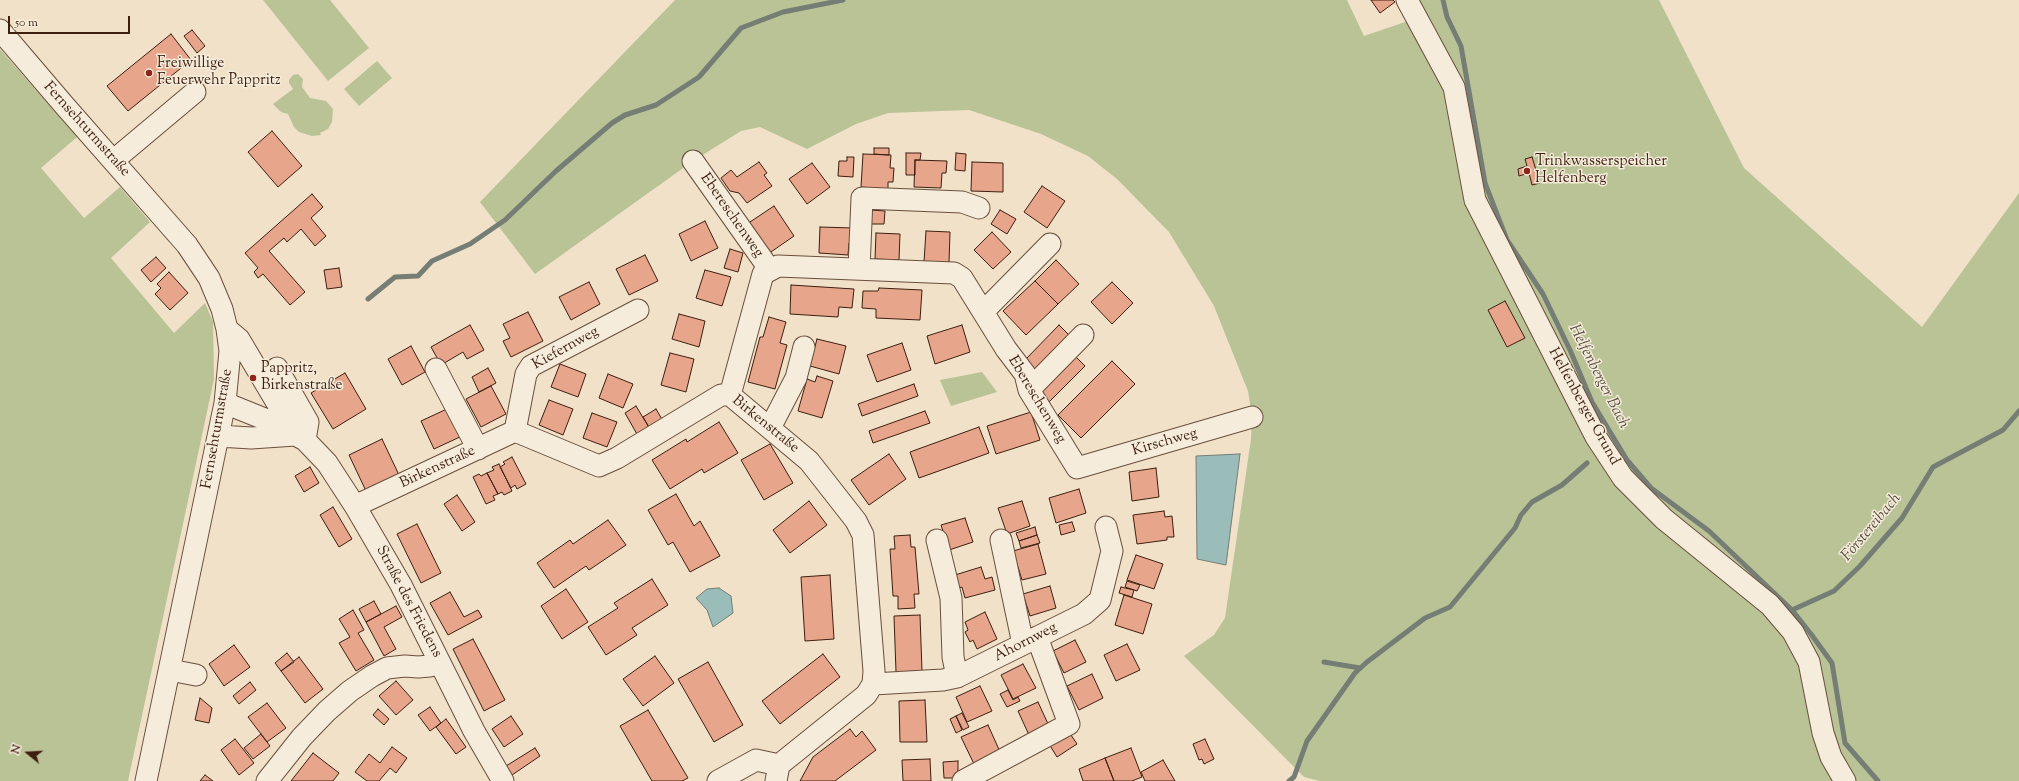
<!DOCTYPE html>
<html>
<head>
<meta charset="utf-8">
<style>
	body { margin:0 }
	#map { position:relative; width:2019px; height:781px; overflow:hidden; background:#f0e1c8; font-family:"Sorts Mill Goudy",serif }
	canvas { display:block }
	.north { position:absolute; left:8px; top:733px; width:40px; height:40px; -webkit-text-stroke:3px #f5ecdb; paint-order:stroke; rotate:288deg; font-size:11px; font-weight:700; line-height:16px; text-align:center; color:#3d1e0f }
	.north::after { content:''; display:block; margin:auto; width:14px; height:18px; background:#3d1e0f; clip-path:polygon(50% 0,100% 100%,50% 72%,0 100%) }
	.scale { position:absolute; left:8px; top:16px; width:122px; height:18px; box-sizing:border-box; border:2px solid #3d1e0f; border-top:0; padding-left:5px; font-size:12px; line-height:14px; white-space:nowrap; color:#3d1e0f; -webkit-text-stroke:3px #f5ecdb; paint-order:stroke }
</style>
</head>
<body>
<div id="map">
<canvas width="2019" height="781"></canvas>
<div class="north">N</div>
<div class="scale">50 m</div>
</div>
<script>
const context = document.querySelector('canvas').getContext('2d');
context.lineJoin = 'round';
function paint(path, color) { context.fillStyle = color; context.fill(path, 'evenodd'); }
const toPath = rows => new Path2D(rows.map(r => 'M' + r).join(''));
function stroke(path, color, width, dash) { context.strokeStyle = color; context.lineWidth = width; context.lineCap = dash ? 'butt' : 'round'; context.setLineDash(dash || []); context.stroke(path); }
function drawText(font, color, halo, rows, align = 'center') {
  context.font = font + ' "Sorts Mill Goudy",serif'; context.lineWidth = 3; context.setLineDash([]); context.textBaseline = 'middle'; context.strokeStyle = halo; context.fillStyle = color; for (const [text, x, y, turn = 0] of rows) {
    context.save(); context.translate(x, y); context.rotate((+turn || 0) * Math.PI / 180); context.textAlign = isNaN(turn) ? turn : align; if (halo) context.strokeText(text, 0, 0); context.fillText(text, 0, 0); context.restore();
  }
}
paint(toPath([
	[263,0,330,0,369,48,328,81],
	[675,0,1347,0,1364,36,1417,18,1407,0,1659,0,1744,168,1922,327,2019,193,2019,781,1320,781,1304,777,1184,656,1214,635,1225,618,1251,439,1252,417,1248,391,1214,306,1169,232,1117,179,1088,156,1041,134,969,110,888,113,856,124,807,149,760,127,741,131,693,161,535,274,480,202],
	[0,49,77,137,41,168,84,218,120,187,150,222,111,258,174,333,205,303,213,322,214,379,128,781,0,781],
	[377,61,392,78,359,106,344,89],
	[298,74,303,79,302,87,310,98,326,101,333,109,332,122,328,129,320,133,321,135,312,136,299,132,294,127,288,114,281,112,273,104,293,89,289,83,289,80,293,75],
	[982,372,997,392,951,406,940,380]
]), '#bac396');
const water = toPath([
	[1240,454,1226,565,1197,559,1196,456,1240,454],
	[719,588,731,596,733,613,713,627,707,610,696,598,707,589,719,588]
]);
paint(water, '#9abdb9');
stroke(water, '#757d75', 1);
stroke(toPath([
	[1443,0,1447,17,1461,46,1485,183,1507,240,1543,294,1570,350,1592,402,1627,460,1651,488,1709,531,1792,610,1811,634,1832,663,1845,743,1878,781],
	[368,299,395,277,418,276,432,261,470,244,505,220,556,171,612,123,625,115,656,105,699,77,741,28,783,12,843,0],
	[1792,610,1834,591,1860,566,1902,518,1933,467,2003,430,2019,411],
	[1324,662,1360,668],
	[1289,781,1294,777,1307,741,1355,673,1367,662,1425,618,1450,607,1515,528,1521,515,1532,502,1562,485,1587,463]
]), '#757d75', 5);
const building = toPath([
	[1371,0,1393,0,1395,2,1380,13,1371,0],
	[192,30,205,46,197,53,184,36,192,30],
	[171,34,191,60,128,111,107,86,171,34],
	[272,131,302,166,278,187,248,152,272,131],
	[874,148,889,148,889,155,874,154,874,148],
	[906,153,921,153,920,160,915,160,915,175,906,175,906,153],
	[956,153,966,154,965,171,955,170,956,153],
	[863,154,891,155,890,168,894,168,893,182,888,182,888,189,861,187,863,154],
	[847,157,854,157,853,177,838,176,839,161,847,161,847,157],
	[1532,157,1540,183,1532,185,1529,173,1519,176,1518,169,1527,166,1525,159,1532,157],
	[915,160,947,161,946,173,942,173,941,188,914,187,915,160],
	[759,162,767,173,764,175,772,186,747,203,739,193,730,191,721,178,731,170,737,177,759,162],
	[972,162,1003,163,1003,192,971,191,972,162],
	[812,163,830,187,807,204,789,179,812,163],
	[1042,186,1065,201,1047,228,1024,212,1042,186],
	[312,194,323,207,311,218,326,236,315,246,301,229,287,242,284,238,269,251,305,292,290,305,263,274,258,278,254,272,258,268,245,253,312,194],
	[774,206,794,236,768,254,747,224,774,206],
	[871,210,885,211,884,224,870,224,871,210],
	[1000,210,1016,219,1007,234,991,224,1000,210],
	[705,221,718,248,691,261,679,234,705,221],
	[820,227,853,228,853,243,849,243,848,255,819,253,820,227],
	[926,231,950,232,949,263,924,262,926,231],
	[992,232,1011,252,993,269,974,250,992,232],
	[876,233,900,234,899,260,875,259,876,233],
	[730,249,743,253,738,272,724,268,730,249],
	[645,255,658,281,629,295,616,269,645,255],
	[156,257,166,268,151,282,141,270,156,257],
	[1056,260,1079,284,1058,304,1035,281,1056,260],
	[339,268,342,287,327,289,324,270,339,268],
	[705,270,731,277,722,306,696,298,705,270],
	[169,272,188,293,170,310,155,294,161,288,157,284,169,272],
	[1035,281,1058,304,1026,335,1003,311,1035,281],
	[589,282,600,304,571,320,559,297,589,282],
	[1112,282,1133,303,1112,324,1091,302,1112,282],
	[791,285,854,289,852,308,839,307,838,317,790,314,791,285],
	[879,288,922,290,920,320,876,318,876,309,862,308,863,291,878,291,879,288],
	[1505,301,1525,338,1507,347,1488,310,1505,301],
	[528,312,543,341,511,357,503,341,510,338,503,324,528,312],
	[679,314,705,321,699,347,672,339,679,314],
	[769,317,786,322,780,343,787,345,775,389,748,382,760,337,763,337,769,317],
	[470,325,484,350,467,359,463,352,441,365,431,347,470,325],
	[962,325,970,352,935,364,927,336,962,325],
	[1059,325,1071,337,1037,372,1025,360,1059,325],
	[817,339,846,346,839,374,810,366,817,339],
	[902,343,911,370,877,382,867,355,902,343],
	[411,346,425,372,402,385,388,359,411,346],
	[670,353,694,359,686,392,661,385,670,353],
	[1073,354,1085,366,1049,402,1037,389,1073,354],
	[1112,361,1135,384,1081,438,1058,415,1112,361],
	[560,364,586,374,578,397,551,387,560,364],
	[488,368,496,383,479,392,472,377,488,368],
	[345,373,366,409,333,429,311,393,345,373],
	[608,374,633,384,623,408,599,398,608,374],
	[817,376,833,381,822,418,798,411,807,379,815,382,817,376],
	[914,384,918,396,862,416,858,404,914,384],
	[491,386,506,414,481,427,466,399,491,386],
	[549,400,573,409,563,435,539,425,549,400],
	[636,406,650,429,638,436,625,413,636,406],
	[449,408,462,436,434,449,421,421,449,408],
	[656,409,663,421,650,429,643,417,656,409],
	[925,411,930,423,873,443,869,431,925,411],
	[1031,412,1040,440,996,454,987,426,1031,412],
	[592,413,617,422,607,447,583,438,592,413],
	[719,422,738,453,704,473,702,469,670,489,652,460,686,439,687,442,719,422],
	[979,427,989,453,919,478,910,452,979,427],
	[382,439,399,475,366,491,349,455,382,439],
	[770,444,793,483,764,500,741,460,770,444],
	[889,454,906,479,869,505,851,480,889,454],
	[512,457,526,484,517,489,515,485,511,488,500,467,505,464,503,462,512,457],
	[499,464,512,491,504,495,502,492,498,494,487,473,494,470,492,467,499,464],
	[310,467,319,483,304,492,295,476,310,467],
	[1156,468,1159,497,1132,501,1129,472,1156,468],
	[487,473,498,494,493,496,495,500,486,504,473,477,479,474,481,476,487,473],
	[1079,489,1086,513,1056,523,1049,498,1079,489],
	[676,494,694,526,700,521,720,556,690,572,673,542,668,545,648,510,676,494],
	[457,495,475,522,462,531,444,504,457,495],
	[809,501,827,525,790,553,773,530,809,501],
	[1022,501,1030,526,1007,534,998,508,1022,501],
	[333,507,352,539,339,547,320,515,333,507],
	[1164,511,1165,517,1172,516,1174,537,1167,537,1167,540,1137,544,1133,515,1164,511],
	[965,518,973,542,949,550,941,525,965,518],
	[608,520,626,545,589,570,586,566,554,588,537,563,570,540,573,544,608,520],
	[1072,522,1075,531,1061,535,1059,525,1072,522],
	[417,524,441,573,421,583,397,534,417,524],
	[1035,527,1037,535,1019,541,1016,533,1035,527],
	[910,535,911,547,915,547,919,594,914,594,915,608,898,609,898,596,893,596,890,549,895,549,894,536,910,535],
	[1037,535,1040,543,1021,548,1019,541,1037,535],
	[1038,544,1046,574,1022,580,1013,551,1038,544],
	[1136,555,1163,564,1154,589,1127,580,1136,555],
	[981,567,985,579,992,577,995,590,965,598,962,587,959,588,955,575,981,567],
	[830,575,834,639,805,641,801,577,830,575],
	[652,579,668,605,632,628,637,635,606,655,588,627,618,608,614,603,652,579],
	[1127,581,1140,585,1137,591,1125,587,1127,581],
	[1050,586,1056,608,1030,616,1023,594,1050,586],
	[1121,587,1134,590,1132,597,1119,593,1121,587],
	[566,589,588,622,562,639,541,606,566,589],
	[450,592,464,617,478,610,482,617,448,635,430,603,450,592],
	[1124,595,1152,604,1143,634,1115,625,1124,595],
	[374,601,381,614,366,622,359,609,374,601],
	[396,606,402,617,384,627,396,649,384,656,366,622,396,606],
	[353,610,364,630,358,633,374,660,356,671,339,643,350,637,339,619,353,610],
	[985,612,997,639,977,649,973,640,970,642,965,632,968,630,965,622,985,612],
	[920,615,922,671,896,672,894,616,920,615],
	[473,639,505,700,484,711,453,649,473,639],
	[1075,640,1086,662,1064,673,1053,651,1075,640],
	[1127,644,1140,670,1116,681,1104,655,1127,644],
	[234,645,250,667,224,686,209,664,234,645],
	[287,653,294,662,281,671,275,663,287,653],
	[823,654,840,677,780,724,762,701,823,654],
	[655,656,674,683,643,706,623,679,655,656],
	[299,657,323,689,305,703,281,671,299,657],
	[708,662,743,725,714,742,678,679,708,662],
	[1023,664,1036,688,1013,699,1001,675,1023,664],
	[1092,674,1103,698,1079,710,1067,686,1092,674],
	[396,681,413,700,396,715,379,696,396,681],
	[250,682,256,690,239,704,233,696,250,682],
	[980,686,992,711,967,722,956,697,980,686],
	[1008,690,1013,700,1018,697,1020,701,1007,707,1000,694,1008,690],
	[200,698,212,708,209,723,195,720,200,698],
	[925,700,927,742,900,742,899,701,925,700],
	[1038,702,1049,726,1029,735,1018,711,1038,702],
	[267,703,286,728,267,742,248,717,267,703],
	[430,707,441,723,430,731,418,715,430,707],
	[378,709,389,719,384,725,373,715,378,709],
	[648,710,688,778,682,781,652,781,620,726,648,710],
	[962,713,969,727,963,730,956,716,962,713],
	[511,716,523,734,504,747,492,729,511,716],
	[956,716,962,730,956,733,950,719,956,716],
	[446,719,466,747,456,754,436,727,446,719],
	[988,725,1001,754,975,766,961,737,988,725],
	[850,729,856,737,862,731,876,750,835,781,800,781,813,757,850,729],
	[1069,732,1077,744,1057,757,1049,744,1069,732],
	[261,734,270,746,253,759,244,748,261,734],
	[235,739,254,763,239,775,221,750,235,739],
	[1205,739,1214,759,1204,764,1202,759,1199,760,1193,744,1205,739],
	[392,747,407,758,396,773,390,768,379,781,367,781,355,772,369,754,380,763,392,747],
	[535,748,540,756,512,775,506,766,535,748],
	[1131,748,1142,777,1132,781,1114,781,1105,758,1131,748],
	[313,753,339,773,333,781,291,781,313,753],
	[1105,758,1114,781,1083,781,1079,769,1105,758],
	[930,759,931,781,903,781,902,760,930,759],
	[1163,760,1175,781,1145,781,1141,772,1163,760],
	[958,761,958,778,944,778,943,762,958,761],
	[205,775,213,781,200,781,205,775]
]);
paint(building, '#e7a58b');
stroke(building, '#3d1e0f', 1);
const minor = toPath([
	[1407,0,1454,87,1475,200,1596,437,1623,478,1664,519,1770,605,1793,632,1809,662,1823,733,1831,757,1845,781],
	[0,30,64,105,187,245,209,278,222,309,227,329,230,351,225,403,146,781],
	[114,160,195,92],
	[693,161,770,270],
	[859,269,862,198,962,202,979,208],
	[983,312,1050,244],
	[227,329,239,339,296,435],
	[277,368,308,422,305,440],
	[436,369,478,449],
	[1029,390,1083,335],
	[730,395,763,274,778,266,954,273,962,278,1006,349,1025,374,1029,390,1077,468,1252,417],
	[225,403,267,420,305,440,327,463,355,506,401,585,474,731,503,781],
	[770,428,796,378,804,347],
	[515,431,526,374,531,366,638,310],
	[219,436,251,438,295,435],
	[355,506,515,431,599,466,617,458,721,395,730,395,809,461,856,521,863,535,874,671,873,684,866,695,779,765,776,781],
	[937,540,951,598,953,657,957,677],
	[1001,540,1023,644],
	[170,670,196,675],
	[873,684,943,680,957,677,1084,614,1100,600,1112,551,1106,527],
	[267,781,302,737,327,711,350,691,372,676,387,668,405,666,418,667,430,666,440,663],
	[718,781,756,760,779,765],
	[963,781,1069,724,1037,637]
]);
stroke(minor, '#6a4f3d', 23);
stroke(minor, '#f5ecdb', 21);
for (const [x, y, r, color] of [
	[149,73,4,"#8f2418"],
	[1527,171,4,"#8f2418"],
	[253,378,4,"#8f2418"]
]) { const dot = new Path2D(); dot.arc(x, y, r, 0, 2 * Math.PI); context.fillStyle = color; context.fill(dot); stroke(dot, '#f5ecdb', 1.5); }
drawText('15px', '#3d1e0f', '#f5ecdb', [
	["Freiwillige",157,64],
	["Feuerwehr Pappritz",157,81],
	["Trinkwasserspeicher",1535,162],
	["Helfenberg",1535,179],
	["Pappritz,",261,369],
	["Birkenstraße",261,386]
], 'left');
drawText('15px', '#3d1e0f', '#f5ecdb', [
	["Fernsehturmstraße",86,130,48],
	["Ebereschenweg",731,216,55],
	["Kiefernweg",566,349,-29],
	["Ebereschenweg",1036,400,59],
	["Helfenberger Grund",1583,407,61],
	["Birkenstraße",765,425,39],
	["Fernsehturmstraße",218,429,-80],
	["Kirschweg",1165,443,-16],
	["Birkenstraße",438,468,-25],
	["Straße des Friedens",408,602,62],
	["Ahornweg",1026,643,-27]
]);
drawText('italic 16px', '#594e42', '#f5ecdb', [
	["Helfenberger Bach",1598,377,63],
	["Förstereibach",1872,528,-50]
]);
</script>
</body>
</html>
